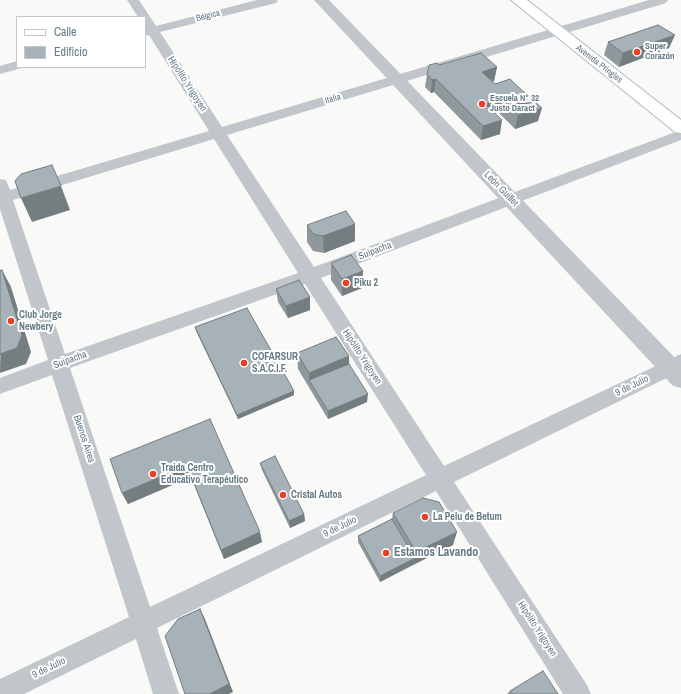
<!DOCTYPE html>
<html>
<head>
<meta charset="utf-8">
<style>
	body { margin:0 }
	#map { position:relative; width:681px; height:694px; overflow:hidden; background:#f9f9f7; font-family:"Archivo Narrow",sans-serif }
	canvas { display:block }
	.legend { position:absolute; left:16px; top:16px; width:130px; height:52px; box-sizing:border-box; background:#fff; border:1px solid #c1c9cd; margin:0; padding:5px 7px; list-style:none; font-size:12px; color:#637983 }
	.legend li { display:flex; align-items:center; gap:8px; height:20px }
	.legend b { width:20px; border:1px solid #c1c9cd }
</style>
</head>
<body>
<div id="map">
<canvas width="681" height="694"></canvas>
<ul class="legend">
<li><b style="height:5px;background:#fff"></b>Calle</li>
<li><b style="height:11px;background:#a6b2b7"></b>Edificio</li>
</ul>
</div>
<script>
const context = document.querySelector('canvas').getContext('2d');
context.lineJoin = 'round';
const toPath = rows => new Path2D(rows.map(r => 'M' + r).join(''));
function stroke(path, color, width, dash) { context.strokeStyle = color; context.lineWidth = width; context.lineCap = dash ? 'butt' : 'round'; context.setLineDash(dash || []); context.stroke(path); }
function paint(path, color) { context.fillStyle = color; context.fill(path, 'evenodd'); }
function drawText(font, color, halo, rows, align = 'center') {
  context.font = font + ' "Archivo Narrow",sans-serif'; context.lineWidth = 4; context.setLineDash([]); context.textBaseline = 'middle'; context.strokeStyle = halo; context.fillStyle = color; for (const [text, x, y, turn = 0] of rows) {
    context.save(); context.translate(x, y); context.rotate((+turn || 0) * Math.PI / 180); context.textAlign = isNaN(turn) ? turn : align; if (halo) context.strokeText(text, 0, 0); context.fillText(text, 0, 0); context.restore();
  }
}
const secondary = toPath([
	[511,0,527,0,681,120,681,133,675,132,511,0]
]);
stroke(secondary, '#b2babe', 2);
paint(toPath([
	[127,0,139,0,156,26,257,0,278,0,276,3,160,32,222,127,649,0,668,0,666,3,227,135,314,267,681,130,681,140,321,278,444,466,681,354,681,371,454,482,587,685,591,694,563,694,436,491,157,628,179,694,153,694,136,639,24,694,0,694,0,679,129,617,52,375,0,394,0,378,48,360,0,209,0,179,6,180,10,190,209,131,149,35,145,36,145,17,138,17,127,0],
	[214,139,298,273,65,354,13,200,214,139],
	[305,284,426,475,150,607,70,368,305,284],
	[17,61,17,67,22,68,0,74,0,66,17,61]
]), '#c0c6c9');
paint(toPath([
	[314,0,329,0,681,364,681,388,673,386,314,0]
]), '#c0c6c9');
paint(secondary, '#fff');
paint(toPath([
	[608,42,669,48,619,67,604,55],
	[497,67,494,81,492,82,495,84,527,103,538,121,515,129,498,112,495,113,500,134,481,140,434,92,431,93,425,87,427,74],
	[307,225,355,241,324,253,313,251,307,242],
	[331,263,362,288,342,296,331,280],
	[276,289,310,297,310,310,288,318,278,302],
	[195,327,294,391,294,395,238,419,196,331],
	[297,353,349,364,367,402,328,419,298,369],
	[210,419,262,542,224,559,191,477,128,504,122,493],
	[260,463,304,514,305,521,290,528,262,470],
	[393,513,453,545,380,582,358,542,358,536,392,519],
	[510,691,558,694,507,694]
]), '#8f999d');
paint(toPath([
	[675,35,669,48,619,67,623,53],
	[497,67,494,81,479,85,482,72],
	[436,79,434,92,431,93,432,80],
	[528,96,525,109,516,112,512,101],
	[501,99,498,112,483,117,485,104],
	[542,108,538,121,515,129,518,115],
	[502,120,500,134,481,140,483,126],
	[61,186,70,210,32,222,21,198],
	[355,224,355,241,324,253,323,236],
	[2,270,11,287,31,352,26,364,0,373],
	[363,271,362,288,342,296,342,279],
	[310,297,310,310,288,318,286,306],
	[349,356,349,372,309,380,309,373],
	[294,391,294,395,238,419,237,415],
	[368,394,367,402,328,419,328,411],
	[187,466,191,477,128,504,122,493],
	[304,514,305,521,290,528,289,521],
	[260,532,262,542,224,559,221,550],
	[457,532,453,545,414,564,416,552],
	[415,558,414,564,380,582,380,576],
	[200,609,205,619,233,692,229,694,210,694]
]), '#747d80');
const building = toPath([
	[658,25,675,35,623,53,608,42,658,25],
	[481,53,497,67,482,72,495,84,510,79,528,96,512,101,518,106,534,101,542,108,518,115,501,99,485,104,502,120,483,126,436,79,432,80,427,74,429,65,437,63,439,65,481,53],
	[52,165,61,186,21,198,15,181,21,174,52,165],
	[346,211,355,224,323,236,313,234,307,225,346,211],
	[351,255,363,271,342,279,331,263,351,255],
	[2,270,22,335,17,348,0,354,0,271,2,270],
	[299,280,310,297,286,306,276,289,299,280],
	[247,308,294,391,237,415,195,327,247,308],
	[336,337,349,356,309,373,297,353,336,337],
	[349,364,368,394,328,411,309,380,349,364],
	[210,419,260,532,221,550,187,466,122,493,110,459,210,419],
	[275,456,304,514,289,521,260,463,275,456],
	[423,498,439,502,457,532,416,552,393,513,423,498],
	[392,519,415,558,380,576,358,536,392,519],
	[200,609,229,684,210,694,185,694,165,636,178,619,200,609],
	[543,671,558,694,512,694,510,691,543,671]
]);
paint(building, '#a6b2b7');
stroke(building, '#747d80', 1);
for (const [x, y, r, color] of [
	[637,52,4,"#ea3f27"],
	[482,104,4,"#ea3f27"],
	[346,283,4,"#ea3f27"],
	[11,321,4,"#ea3f27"],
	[244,363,4,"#ea3f27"],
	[153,474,4,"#ea3f27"],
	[283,495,4,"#ea3f27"],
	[425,517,4,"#ea3f27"],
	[386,553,4,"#ea3f27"]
]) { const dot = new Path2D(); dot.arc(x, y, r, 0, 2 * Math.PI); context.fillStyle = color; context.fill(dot); stroke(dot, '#fff', 1.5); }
drawText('9px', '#637983', '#fff', [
	["Bélgica",208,16,-14],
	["Avenida Pringles",599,64,38],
	["Italia",333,99,-17]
]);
drawText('bold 9px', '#637983', '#fff', [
	["Super",645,47],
	["Corazón",645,57],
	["Escuela N° 32",490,99],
	["Justo Daract",490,109]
], 'left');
drawText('10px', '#637983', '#fff', [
	["Hipólito Yrigoyen",187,84,57],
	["León Guillet",501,189,46],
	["Suipacha",375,251,-21],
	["Hipólito Yrigoyen",362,357,57],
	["Suipacha",70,360,-20],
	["9 de Julio",632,386,-26],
	["Buenos Aires",84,439,72],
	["9 de Julio",340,527,-26],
	["Hipólito Yrigoyen",537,629,57],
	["9 de Julio",49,668,-26]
]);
drawText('bold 10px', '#637983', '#fff', [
	["Piku 2",354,283],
	["Club Jorge",19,315],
	["Newbery",19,327],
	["COFARSUR",252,357],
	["S.A.C.I.F.",252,369],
	["Traida Centro",161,468],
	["Educativo Terapéutico",161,480],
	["Cristal Autos",291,495],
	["La Pelu de Betum",433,517]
], 'left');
drawText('bold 12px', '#637983', '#fff', [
	["Estamos Lavando",394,553]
], 'left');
</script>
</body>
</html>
